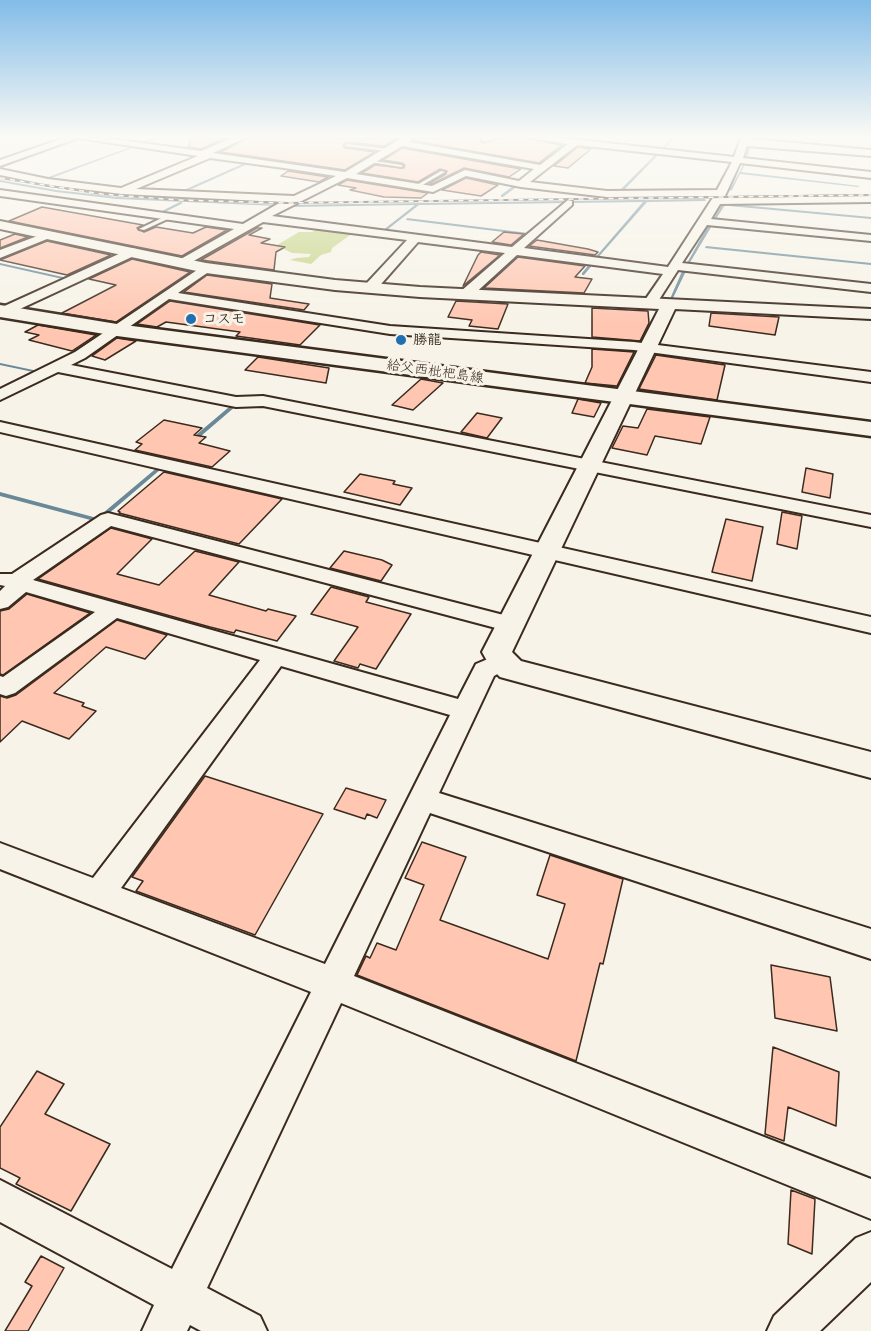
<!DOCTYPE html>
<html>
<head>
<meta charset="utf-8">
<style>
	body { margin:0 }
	canvas { display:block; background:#f7f3e8 }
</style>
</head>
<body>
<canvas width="871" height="1331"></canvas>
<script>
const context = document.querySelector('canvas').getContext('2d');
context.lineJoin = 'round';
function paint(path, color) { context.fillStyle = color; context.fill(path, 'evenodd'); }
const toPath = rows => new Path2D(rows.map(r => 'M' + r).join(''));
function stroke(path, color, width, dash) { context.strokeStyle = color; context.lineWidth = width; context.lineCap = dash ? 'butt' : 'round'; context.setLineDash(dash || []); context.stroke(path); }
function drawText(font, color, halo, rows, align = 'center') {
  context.font = font + ' "Shantell Sans","Klee One",sans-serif'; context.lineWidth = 6; context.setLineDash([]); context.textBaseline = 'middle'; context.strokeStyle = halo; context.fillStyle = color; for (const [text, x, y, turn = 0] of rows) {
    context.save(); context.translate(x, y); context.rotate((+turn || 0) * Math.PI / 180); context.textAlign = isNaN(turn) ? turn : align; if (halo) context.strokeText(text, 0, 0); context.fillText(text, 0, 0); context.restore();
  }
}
paint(toPath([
	[319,228,353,233,332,248,331,252,321,255,311,264,290,260,296,258,309,257,311,254,292,253,284,249,286,247,277,245,299,232,312,232]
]), '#c7d589');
paint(toPath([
	[153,138,158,138,140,146,138,145,153,138],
	[671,138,674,138,662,152,660,152,671,138],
	[750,144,751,145,747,160,745,161,749,145,750,144],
	[133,146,135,147,46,180,43,179,133,146],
	[657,153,659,154,620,194,618,194,618,192,657,153],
	[249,161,257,163,250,163,178,195,175,194,249,161],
	[745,162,746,163,741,172,860,186,858,187,740,174,732,190,729,191,745,162],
	[0,180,56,190,117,197,280,205,278,206,117,199,56,192,0,182,0,180],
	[516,184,519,185,503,197,501,197,501,195,516,184],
	[705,199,706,201,647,202,595,261,594,259,643,202,419,205,383,233,382,231,415,205,288,207,286,206,288,205,705,199],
	[180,202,183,203,159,215,156,214,180,202],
	[722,204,725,205,714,222,712,222,722,204],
	[730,204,871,217,871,219,729,206,730,204],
	[407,218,528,233,530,234,528,235,406,220,407,218],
	[711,223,713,224,689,264,686,265,709,224,711,223],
	[706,246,871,263,871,265,705,248,706,246],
	[591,262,594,263,584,275,582,275,582,273,591,262],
	[0,263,67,278,74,275,76,276,67,280,0,265,0,263],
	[685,268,687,269,673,298,670,299,683,269,685,268],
	[0,363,38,371,40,372,38,373,0,365,0,363],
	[224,402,236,406,194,442,190,442,190,440,229,407,222,405,221,404,224,402],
	[159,466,162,468,161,469,100,521,98,522,0,496,0,492,97,518,159,466]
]), '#6a8998');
const building = toPath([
	[190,138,225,138,201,149,189,147,190,138],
	[247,138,397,138,384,146,345,142,343,146,345,148,375,152,345,170,221,152,247,138],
	[415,138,481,138,480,141,484,143,499,138,528,138,562,145,539,163,414,141,415,138],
	[578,147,591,149,568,168,554,166,578,147],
	[402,148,521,169,509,177,464,168,432,184,430,183,446,174,447,171,440,169,418,182,362,173,375,165,404,168,405,165,402,163,383,160,402,148],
	[288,171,328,177,319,182,281,176,288,171],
	[466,178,498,185,481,196,442,190,466,178],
	[347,180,428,193,421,198,384,197,350,190,356,188,338,185,347,180],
	[42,207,143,225,137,228,144,232,156,227,193,233,206,227,227,230,182,256,9,221,42,207],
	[257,228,262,228,249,235,270,239,261,243,285,247,276,252,274,270,201,260,257,228],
	[504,232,524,234,511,245,492,242,504,232],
	[15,234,28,237,0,248,0,240,15,234],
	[537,240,588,249,598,252,595,255,529,246,537,240],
	[47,241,111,255,67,275,0,260,47,241],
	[481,252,500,255,463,286,478,255,481,252],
	[518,257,585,266,575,277,592,279,584,293,484,288,518,257],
	[132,259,190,272,116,322,62,313,116,285,89,279,132,259],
	[207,275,272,284,270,298,309,304,304,310,184,292,207,275],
	[170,301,320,325,300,345,236,336,240,332,166,322,157,327,137,324,170,301],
	[456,301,508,304,498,329,469,326,472,320,448,317,456,301],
	[592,308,648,311,649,323,640,341,592,337,592,308],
	[711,313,779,317,775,335,709,326,711,313],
	[38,325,96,335,72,351,29,340,39,335,25,332,38,325],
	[117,338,136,341,105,360,92,356,117,338],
	[592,349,634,352,617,386,585,383,592,367,592,349],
	[656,355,725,365,717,400,639,389,656,355],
	[258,357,329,368,326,383,245,370,258,357],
	[421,379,443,383,413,410,392,405,421,379],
	[578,399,601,403,594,417,572,413,578,399],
	[647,409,710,417,701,444,655,436,647,455,612,448,623,426,638,428,647,409],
	[477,413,502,418,487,438,461,432,477,413],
	[164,420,202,428,194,435,206,437,199,443,230,451,212,467,135,450,142,444,136,442,164,420],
	[806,468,833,474,830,498,802,492,806,468],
	[164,472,282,499,239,544,119,513,120,512,118,511,164,472],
	[360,474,395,481,393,484,412,488,400,505,344,492,360,474],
	[782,512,802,516,797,549,777,544,782,512],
	[726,519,763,527,752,581,712,572,726,519],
	[111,528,152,539,117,574,159,585,195,551,239,562,209,595,266,611,268,609,296,616,277,641,236,630,234,633,210,627,38,579,111,528],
	[344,551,382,560,392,565,381,581,330,568,344,551],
	[331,587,369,597,366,602,411,614,376,669,360,664,358,668,334,661,358,627,311,614,331,587],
	[27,594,90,613,3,675,0,674,0,611,9,609,27,594],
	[117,620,167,635,145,659,106,647,54,693,84,703,82,706,96,711,69,739,22,721,0,742,0,696,7,698,16,695,117,620],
	[205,776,323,814,255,935,136,891,143,881,132,877,205,776],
	[346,788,386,800,377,818,367,814,365,819,334,809,346,788],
	[422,842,466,857,440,920,548,959,565,904,537,895,550,855,623,879,603,964,600,963,576,1061,357,975,366,956,370,958,377,943,396,950,424,885,405,878,422,842],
	[771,965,830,977,837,1031,775,1018,771,965],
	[773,1047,839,1072,836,1126,788,1107,784,1141,765,1134,773,1047],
	[37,1071,64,1084,45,1114,110,1144,71,1211,16,1184,20,1178,0,1168,0,1127,37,1071],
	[791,1190,815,1199,812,1254,788,1244,791,1190],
	[41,1256,64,1268,28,1331,5,1331,32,1286,25,1282,41,1256]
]);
paint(building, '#ffc7b2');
stroke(building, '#3b2a1e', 1.5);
const service = toPath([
	[486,138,497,138,484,141,482,140,486,138],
	[347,144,387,149,389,150,387,151,345,146,347,144],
	[368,160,401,165,403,166,401,167,370,162,368,160],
	[441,171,445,172,419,187,415,186,441,171],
	[168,215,170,218,144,230,139,229,168,215]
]);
const minor = toPath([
	[64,138,78,138,0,166,0,160,64,138],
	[78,138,105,138,201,151,232,138,245,138,213,153,345,172,402,138,413,138,409,142,540,165,568,144,530,138,561,138,734,157,741,138,871,150,871,156,747,146,743,158,871,172,871,178,740,163,724,198,871,196,871,202,720,204,711,219,871,235,871,241,707,225,682,263,871,284,871,292,678,270,655,306,650,307,643,303,663,274,517,255,471,297,466,298,459,294,461,291,505,253,418,242,375,291,370,292,365,291,364,288,365,285,407,240,263,222,183,267,177,263,179,260,234,229,0,196,0,190,243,224,281,202,122,194,48,185,0,175,0,169,48,179,121,188,198,156,78,138],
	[577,145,732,162,717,190,607,191,530,182,577,145],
	[402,146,534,169,519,181,465,170,432,186,356,174,402,146],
	[210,158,284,168,336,176,294,196,136,189,210,158],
	[466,176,521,187,607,197,714,196,668,267,524,248,572,205,572,201,568,200,512,247,272,216,347,178,433,192,466,176],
	[48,232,52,233,52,237,0,258,0,250,48,232],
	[132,248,136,249,136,255,7,315,0,316,0,308,132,248],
	[206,264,212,268,210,271,178,293,390,326,634,342,871,372,871,382,634,350,390,334,169,299,85,358,71,365,236,397,263,396,871,515,871,527,263,406,236,407,58,372,0,400,0,389,75,352,206,264],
	[0,422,871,617,871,633,0,432,0,422],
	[108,513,519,619,522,624,519,629,511,632,111,526,33,580,458,699,476,664,502,653,510,655,514,661,510,667,494,676,439,793,871,929,871,959,430,813,354,976,871,1179,871,1219,341,1003,207,1288,260,1316,267,1331,201,1331,190,1325,187,1331,142,1331,154,1305,0,1222,0,1180,172,1269,311,992,0,869,0,843,93,878,260,660,117,618,15,693,6,696,0,694,0,676,3,677,95,612,26,592,8,607,0,609,0,591,5,586,0,585,0,574,12,574,101,515,108,513],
	[281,666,450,715,325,964,121,888,281,666],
	[871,1232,871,1282,820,1331,767,1331,774,1316,856,1238,871,1232]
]);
const tertiary = toPath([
	[0,221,206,263,335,280,420,287,871,309,871,319,675,309,512,652,521,661,871,752,871,778,500,677,491,668,482,652,659,309,420,297,335,290,206,273,0,229,0,221]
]);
const secondary = toPath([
	[0,305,117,324,871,422,871,436,117,336,0,317,0,305]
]);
stroke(service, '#3b2a1e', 4);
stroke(minor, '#3b2a1e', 4);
stroke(tertiary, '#3b2a1e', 4);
stroke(secondary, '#3b2a1e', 5);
paint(service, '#f7f3e8');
paint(minor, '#f7f3e8');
paint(tertiary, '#f7f3e8');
paint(secondary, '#f7f3e8');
const rail = toPath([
	[0,178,102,194,177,200,287,203,871,195]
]);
stroke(rail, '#3b2a1e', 2);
stroke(rail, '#f7f3e8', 1.5, [5]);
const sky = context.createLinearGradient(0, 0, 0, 325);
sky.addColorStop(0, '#82bce8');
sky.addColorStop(0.42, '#fbfaf5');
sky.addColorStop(1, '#fbfaf500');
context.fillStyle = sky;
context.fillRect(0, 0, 871, 325);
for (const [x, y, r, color] of [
	[191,319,6,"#1f6fb2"],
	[401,340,6,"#1f6fb2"]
]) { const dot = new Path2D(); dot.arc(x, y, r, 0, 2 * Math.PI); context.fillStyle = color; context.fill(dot); stroke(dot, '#f7f3e8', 2); }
drawText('bold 14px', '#3b2a1e', '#f7f3e8', [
	["コスモ",203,319],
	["勝龍",413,340]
], 'left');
drawText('14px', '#3b2a1e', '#f7f3e8', [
	["給父西枇杷島線",435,372,8]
]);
</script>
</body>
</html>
